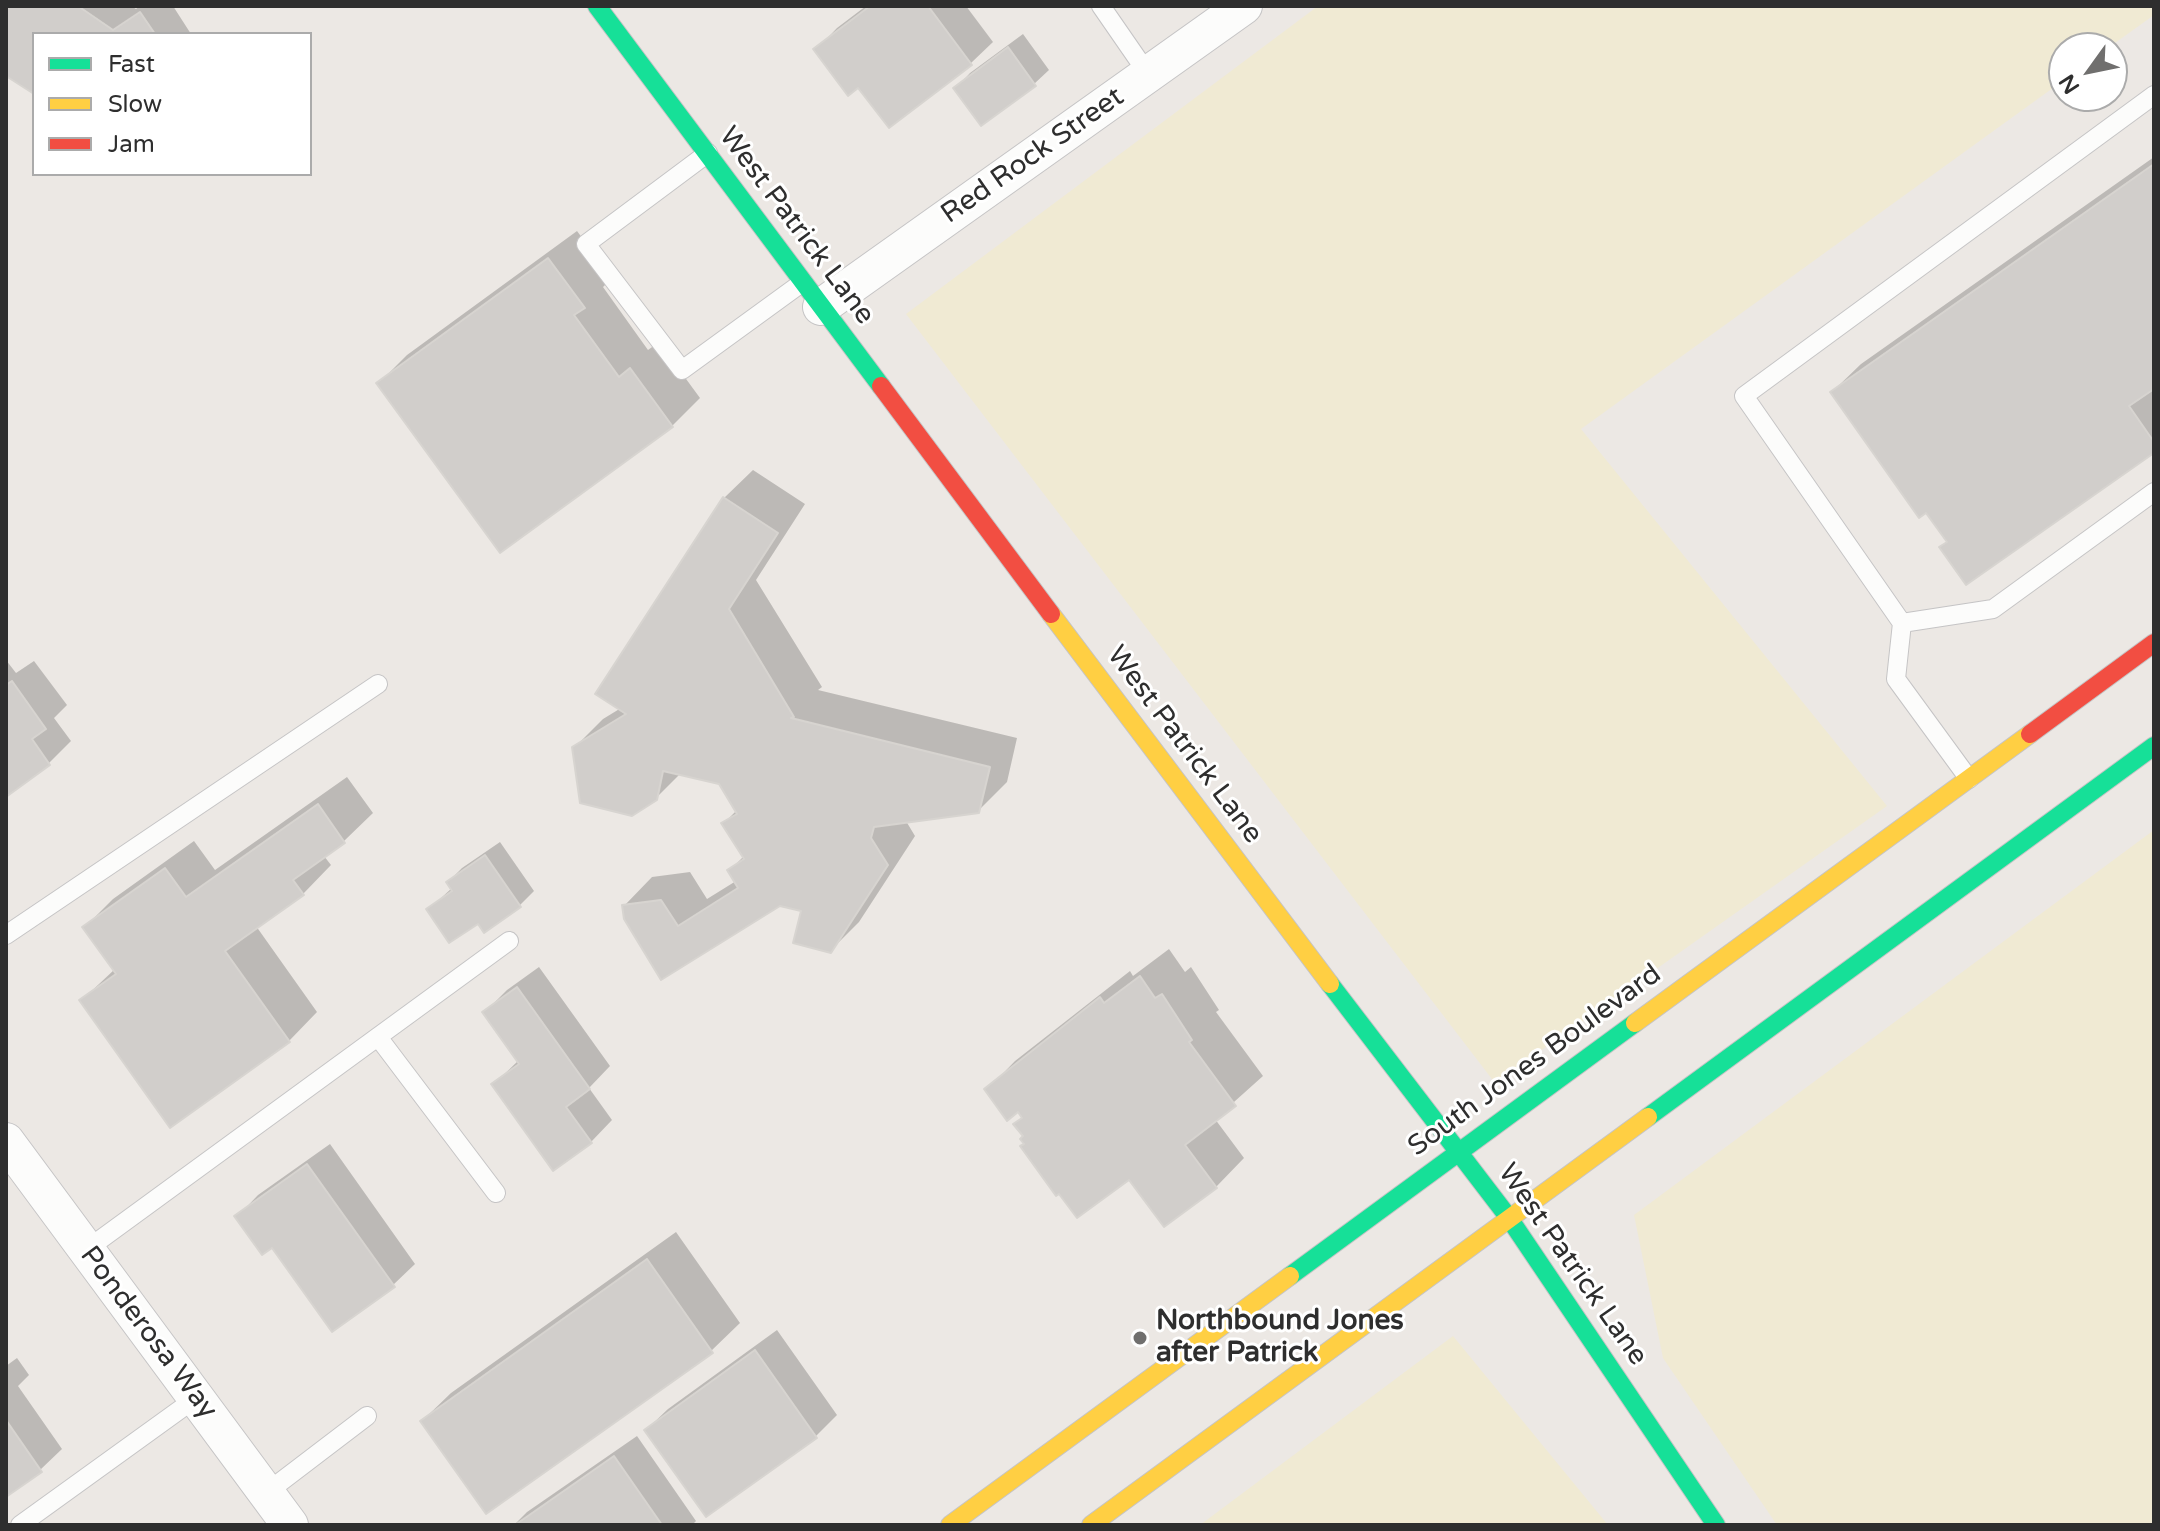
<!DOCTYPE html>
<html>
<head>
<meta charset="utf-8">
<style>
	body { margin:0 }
	#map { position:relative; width:2160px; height:1531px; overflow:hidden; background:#ece8e4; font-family:"Varela Round",sans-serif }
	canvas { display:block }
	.frame { position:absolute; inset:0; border:8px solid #2e2e2e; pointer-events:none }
	.legend { position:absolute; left:32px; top:32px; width:280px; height:144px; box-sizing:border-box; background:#fff; border:2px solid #ababab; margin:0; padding:10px 14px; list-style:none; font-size:24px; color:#2e2e2e }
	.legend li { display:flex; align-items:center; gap:16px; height:40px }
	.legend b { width:40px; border:2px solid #ababab }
	.north { position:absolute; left:2048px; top:32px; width:80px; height:80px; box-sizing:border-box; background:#fff; border:2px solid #ababab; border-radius:50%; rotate:237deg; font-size:22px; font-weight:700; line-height:32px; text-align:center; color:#2e2e2e }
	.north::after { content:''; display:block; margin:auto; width:28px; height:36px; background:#706f6e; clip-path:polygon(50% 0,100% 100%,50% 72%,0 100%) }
</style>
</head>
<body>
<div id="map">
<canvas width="2160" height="1531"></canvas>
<div class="frame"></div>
<ul class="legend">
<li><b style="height:10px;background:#16e098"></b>Fast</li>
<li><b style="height:10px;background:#ffcf43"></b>Slow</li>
<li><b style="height:10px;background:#f24e42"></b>Jam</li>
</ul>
<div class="north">N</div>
</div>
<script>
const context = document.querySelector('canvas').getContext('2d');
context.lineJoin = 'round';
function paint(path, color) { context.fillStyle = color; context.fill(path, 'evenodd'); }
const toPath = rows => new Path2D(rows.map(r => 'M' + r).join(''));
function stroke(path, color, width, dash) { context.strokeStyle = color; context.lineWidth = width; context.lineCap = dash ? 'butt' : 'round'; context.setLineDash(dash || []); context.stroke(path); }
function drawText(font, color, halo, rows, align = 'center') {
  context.font = font + ' "Varela Round",sans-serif'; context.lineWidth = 6; context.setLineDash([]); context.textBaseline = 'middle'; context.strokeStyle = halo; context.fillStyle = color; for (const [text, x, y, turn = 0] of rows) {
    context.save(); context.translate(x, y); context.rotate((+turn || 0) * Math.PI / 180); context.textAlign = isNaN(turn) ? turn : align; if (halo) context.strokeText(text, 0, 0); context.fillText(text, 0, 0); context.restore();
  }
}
paint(toPath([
	[1318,6,2154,6,2154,15,2108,48,2064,48,2064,80,1581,429,1887,806,1495,1083,906,314],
	[2154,830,2154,1525,1777,1525,1663,1358,1634,1215],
	[1453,1336,1608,1525,1200,1525]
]), '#f0ead3');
paint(toPath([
	[6,6,131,6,136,9,140,6,173,6,191,34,34,34,34,91,6,74],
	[866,6,966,6,993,42,971,63,889,125,859,85,816,50,837,28],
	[1023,34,1049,70,1034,84,956,88,970,73],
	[2154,157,2154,451,1949,540,1832,392,1861,364],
	[577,231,612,278,603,287,648,350,659,342,700,398,672,426,379,383,407,355],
	[753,470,805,504,756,580,822,687,818,690,1017,738,1007,782,978,811,906,821,915,836,859,922,830,951,803,910,780,904,662,978,624,906,652,877,690,872,707,899,736,881,729,871,744,856,724,823,737,810,720,782,681,773,656,798,574,748,603,719,621,708,724,498],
	[6,660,16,673,34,661,67,705,54,718,71,741,49,763,6,794],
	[347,777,373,813,344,841,324,856,331,865,303,894,256,926,317,1012,289,1041,82,1000,115,969,85,927,113,899,194,841,215,870],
	[500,842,534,891,520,905,484,930,478,921,429,909,452,888,448,882,462,868],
	[1169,949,1185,972,1191,967,1219,1010,1216,1012,1263,1076,1215,1119,1244,1158,1216,1187,1026,1143,1024,1117,1019,1109,987,1090,1015,1061,1130,971,1133,976],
	[539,967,610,1066,589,1088,612,1120,591,1142,494,1084,519,1060,485,1012,507,990],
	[330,1144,415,1264,393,1285,273,1245,237,1217,258,1195],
	[676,1232,740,1323,711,1351,422,1421,451,1393],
	[777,1330,837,1415,816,1436,646,1430,668,1409],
	[17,1358,29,1375,18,1386,62,1449,40,1470,6,1495,6,1366],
	[637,1436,696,1521,692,1525,514,1525,527,1512]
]), '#0003');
const building = toPath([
	[6,6,78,6,113,30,140,12,155,34,34,34,34,94,6,76,6,6],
	[870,6,928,6,972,65,889,128,858,88,848,96,813,49,870,6],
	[1008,47,1036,86,981,126,953,88,1008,47],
	[2154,164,2154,389,2129,406,2154,442,2154,453,1966,585,1939,547,1947,542,1926,513,1919,518,1830,392,2154,164],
	[548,258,585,308,574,315,619,377,630,368,673,427,500,553,376,383,548,258],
	[723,497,778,533,729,609,794,717,791,718,990,767,979,813,874,827,871,838,888,865,831,953,793,943,801,911,780,906,661,980,624,919,622,905,661,900,678,926,738,888,727,870,744,859,721,823,737,814,719,784,663,771,657,800,632,816,580,803,572,747,626,714,595,694,723,497],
	[12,681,46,729,32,739,50,765,6,797,6,685,12,681],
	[318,804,345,843,293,880,304,895,225,951,290,1042,170,1128,79,1000,116,974,82,927,165,868,186,897,318,804],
	[485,855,521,907,484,933,478,924,449,943,426,909,452,891,446,882,485,855],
	[1140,976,1155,998,1162,994,1192,1040,1189,1042,1236,1106,1185,1145,1217,1188,1164,1227,1129,1180,1077,1218,1059,1194,1056,1196,1020,1146,1024,1144,1020,1139,1023,1136,1013,1124,1022,1118,1018,1112,1007,1121,984,1089,1100,997,1104,1003,1140,976],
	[517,987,590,1089,566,1107,592,1143,553,1171,491,1084,519,1064,482,1012,517,987],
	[307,1164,395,1287,332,1332,272,1248,262,1255,234,1216,307,1164],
	[647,1259,713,1353,486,1514,420,1421,647,1259],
	[755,1350,817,1438,706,1517,644,1430,755,1350],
	[6,1420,42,1472,6,1497,6,1420],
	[614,1456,662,1525,515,1525,614,1456]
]);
paint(building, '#d1cecb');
stroke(building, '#d7d4d0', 2);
const lane = toPath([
	[1101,6,1148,74],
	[708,153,586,244,682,370,803,282],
	[1902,623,1744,396,2154,95],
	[1969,779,1896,679,1902,623,1993,609,2154,492],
	[6,935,378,684],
	[378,1037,496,1193],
	[86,1250,509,941],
	[266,1493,367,1416],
	[20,1525,196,1398]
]);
const street = toPath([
	[821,307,1244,6],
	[6,1141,290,1525]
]);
const fast = toPath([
	[597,6,881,386],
	[1330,984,1509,1218,1716,1525],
	[1648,1117,2154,746],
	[1290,1276,1635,1023]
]);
const slow = toPath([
	[1051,614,1330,984],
	[1635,1023,2030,734],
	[950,1525,1290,1276],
	[1091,1525,1648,1117]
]);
const jam = toPath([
	[881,386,1051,614],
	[2030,734,2154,643]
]);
stroke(lane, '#c5c4c5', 20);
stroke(street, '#c5c4c5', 38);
stroke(fast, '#c5c4c5', 20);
stroke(slow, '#c5c4c5', 20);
stroke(jam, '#c5c4c5', 20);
stroke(lane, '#fcfcfb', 18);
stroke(street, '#fcfcfb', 36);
stroke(fast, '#16e098', 18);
stroke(slow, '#ffcf43', 18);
stroke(jam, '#f24e42', 18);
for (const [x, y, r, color] of [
	[1140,1338,8,"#706f6e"]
]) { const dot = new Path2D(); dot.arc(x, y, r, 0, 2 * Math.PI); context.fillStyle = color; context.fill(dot); stroke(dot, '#fff', 3); }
drawText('28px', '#2e2e2e', '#fff', [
	["Red Rock Street",1033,156,-35],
	["West Patrick Lane",796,226,53],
	["West Patrick Lane",1184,745,53],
	["South Jones Boulevard",1535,1061,-36],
	["West Patrick Lane",1572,1265,55],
	["Ponderosa Way",148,1333,53]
]);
drawText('bold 28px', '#2e2e2e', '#fff', [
	["Northbound Jones",1156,1322],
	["after Patrick",1156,1354]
], 'left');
</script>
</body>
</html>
